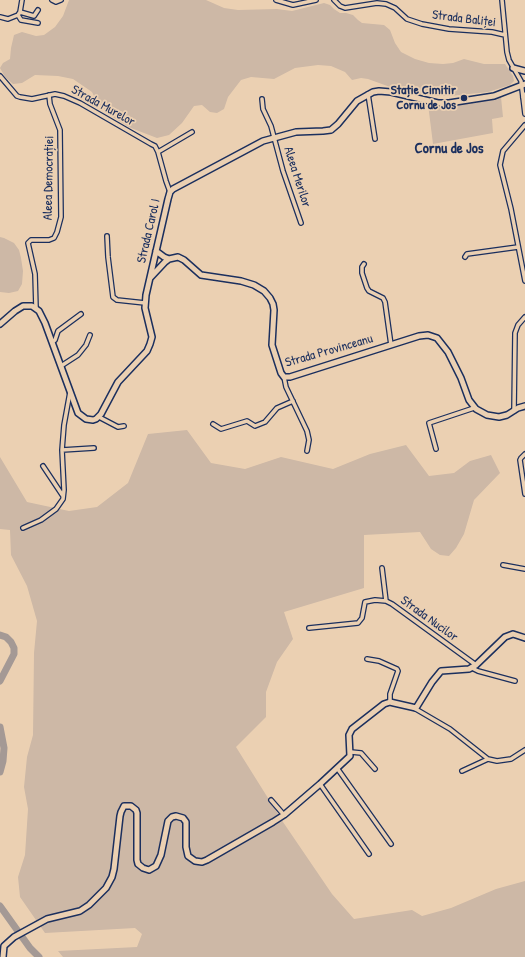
<!DOCTYPE html>
<html>
<head>
<meta charset="utf-8">
<style>
	body { margin:0 }
	canvas { display:block; background:#ebd0b2 }
</style>
</head>
<body>
<canvas width="525" height="957"></canvas>
<script>
const context = document.querySelector('canvas').getContext('2d');
context.lineJoin = 'round';
function paint(path, color) { context.fillStyle = color; context.fill(path, 'evenodd'); }
const toPath = rows => new Path2D(rows.map(r => 'M' + r).join(''));
function stroke(path, color, width, dash) { context.strokeStyle = color; context.lineWidth = width; context.lineCap = dash ? 'butt' : 'round'; context.setLineDash(dash || []); context.stroke(path); }
function drawText(font, color, halo, rows, align = 'center') {
  context.font = font + ' "Patrick Hand",sans-serif'; context.lineWidth = 3.5; context.setLineDash([]); context.textBaseline = 'middle'; context.strokeStyle = halo; context.fillStyle = color; for (const [text, x, y, turn = 0] of rows) {
    context.save(); context.translate(x, y); context.rotate((+turn || 0) * Math.PI / 180); context.textAlign = isNaN(turn) ? turn : align; if (halo) context.strokeText(text, 0, 0); context.fillText(text, 0, 0); context.restore();
  }
}
paint(toPath([
	[69,0,206,0,224,8,238,10,277,9,292,11,324,3,330,5,334,9,340,13,346,13,353,15,358,20,362,23,384,25,390,30,395,43,401,52,415,59,429,63,443,64,453,63,464,59,484,64,505,64,513,76,514,81,510,85,488,92,450,96,433,96,393,88,368,79,361,78,352,80,345,72,331,66,318,65,295,68,274,79,251,77,241,80,228,97,224,109,217,113,210,112,202,105,194,106,182,123,169,135,157,138,131,128,111,116,97,102,92,92,73,79,58,76,35,75,22,83,13,84,5,77,0,68,3,63,10,59,11,48,14,35,22,32,36,36,44,35,55,27,63,16],
	[501,97,503,117,492,119,493,133,433,144,428,104,450,106],
	[0,237,4,238,14,243,19,250,21,258,23,271,22,284,18,291,9,293,0,292],
	[187,430,211,463,245,469,281,457,333,469,370,454,406,445,429,476,454,473,470,461,491,455,500,473,474,500,464,534,456,548,449,556,440,555,431,549,420,532,364,535,364,588,284,612,293,639,277,662,266,692,266,717,236,747,283,822,332,894,354,919,412,910,422,916,451,908,496,889,525,881,525,957,63,957,58,951,137,947,142,934,135,928,45,933,20,897,18,877,25,855,28,809,24,787,27,757,33,735,34,653,37,621,27,586,11,555,10,530,0,529,0,457,27,502,69,511,97,507,128,483,148,434]
]), '#cdb8a6');
stroke(toPath([
	[0,635,6,637,11,642,14,648,14,654,0,681],
	[0,727,4,748,3,761,0,772],
	[0,906,30,948,39,957]
]), '#a49995', 7);
const street = toPath([
	[52,0,56,2,61,0],
	[276,0,293,5,316,0],
	[334,0,340,6,345,8,377,3,386,4,395,8,407,19,422,24,449,29,492,32,505,35],
	[502,0,507,52,509,60,521,81,525,114],
	[20,12,34,16,38,10],
	[18,15,21,20,38,23],
	[0,17,8,19,18,15,20,12,22,0],
	[0,76,17,96,20,97,32,99,55,94,64,96,80,103,151,144,155,146,158,152,166,181,170,192],
	[368,94,375,139],
	[262,99,263,109,271,126,283,171,301,223],
	[525,125,503,151,500,165,511,209,525,281],
	[158,152,192,132],
	[107,236,108,257,113,297,117,300,145,303],
	[465,257,467,254,518,247],
	[364,264,362,267,362,273,367,288,369,291,383,298,385,302,391,345],
	[36,308,35,274,28,243,31,240,49,240,54,238,57,232,61,217,60,130,50,104,49,95],
	[52,342,55,340,58,331,81,314],
	[61,366,78,355,86,345,90,335],
	[284,377,286,387,307,431,309,440,307,451],
	[514,411,515,333,518,325,525,317],
	[99,417,118,427,124,426],
	[213,424,221,429,247,421,255,426,265,422,277,408,293,401],
	[436,449,429,423,474,408],
	[62,450,94,448],
	[525,454,521,458,520,460,525,494],
	[43,466,63,496],
	[23,528,41,520,56,509,63,499,64,490,62,450,64,425,70,392],
	[503,565,525,569],
	[382,568,386,601],
	[309,628,358,623,362,618,365,602,375,600,386,601,392,604,476,665],
	[367,659,379,661,397,669,398,671,390,694,390,702],
	[472,668,478,671,515,681],
	[414,708,450,729,488,759,497,761,511,759,525,750],
	[351,752,361,753,375,769],
	[337,768,391,844],
	[462,771,488,759],
	[320,784,369,854],
	[271,800,284,815]
]);
const secondary = toPath([
	[513,68,525,71],
	[524,97,525,95],
	[156,251,164,257,169,259],
	[150,278,165,262,169,259,178,257,184,260,201,275,241,281,254,285,264,291,270,298,273,304,274,310,272,345,281,373,284,377,290,377,419,336,428,335,437,338,448,352,461,378,469,400,476,409,487,415,499,417,507,415,518,408,525,406],
	[0,324,15,311,23,306,32,306,39,311,45,323,78,413,86,419,93,420,96,419,101,414,118,382,147,351,150,344,152,337,145,308,146,295,168,199,170,192,173,189,263,141,296,132,323,131,331,130,338,124,357,101,373,92,379,91,391,92,438,103,449,103,494,96,525,84],
	[3,957,4,946,14,937,47,919,80,911,89,905,106,888,112,877,114,869,120,816,121,812,124,806,131,806,136,810,137,813,137,860,138,864,143,868,149,870,156,866,161,855,168,821,172,817,176,816,183,818,186,822,186,847,188,856,195,861,202,862,207,860,273,822,284,815,320,784,350,756,349,735,352,729,384,704,390,702,394,703,416,708,432,682,441,671,469,669,476,665,505,637,513,634,525,638]
]);
stroke(street, '#1b2f5e', 6);
stroke(secondary, '#1b2f5e', 8);
stroke(street, '#ebd0b2', 3.5);
stroke(secondary, '#ebd0b2', 5);
for (const [x, y, r, color] of [
	[464,98,4,"#1b2f5e"]
]) { const dot = new Path2D(); dot.arc(x, y, r, 0, 2 * Math.PI); context.fillStyle = color; context.fill(dot); stroke(dot, '#ebd0b2', 1.5); }
drawText('13px', '#1b2f5e', '#ebd0b2', [
	["Strada Baliței",464,19,7],
	["Strada Murelor",103,106,29],
	["Aleea Merilor",297,177,72],
	["Aleea Democrației",49,178,-89],
	["Strada Carol I",149,231,-77],
	["Strada Provinceanu",329,351,-16],
	["Strada Nucilor",429,619,36]
]);
drawText('bold 13px', '#1b2f5e', '#ebd0b2', [
	["Stație Cimitir",456,91],
	["Cornu de Jos",456,106]
], 'right');
drawText('bold 15px', '#1b2f5e', '#ebd0b2', [
	["Cornu de Jos",449,149]
]);
</script>
</body>
</html>
